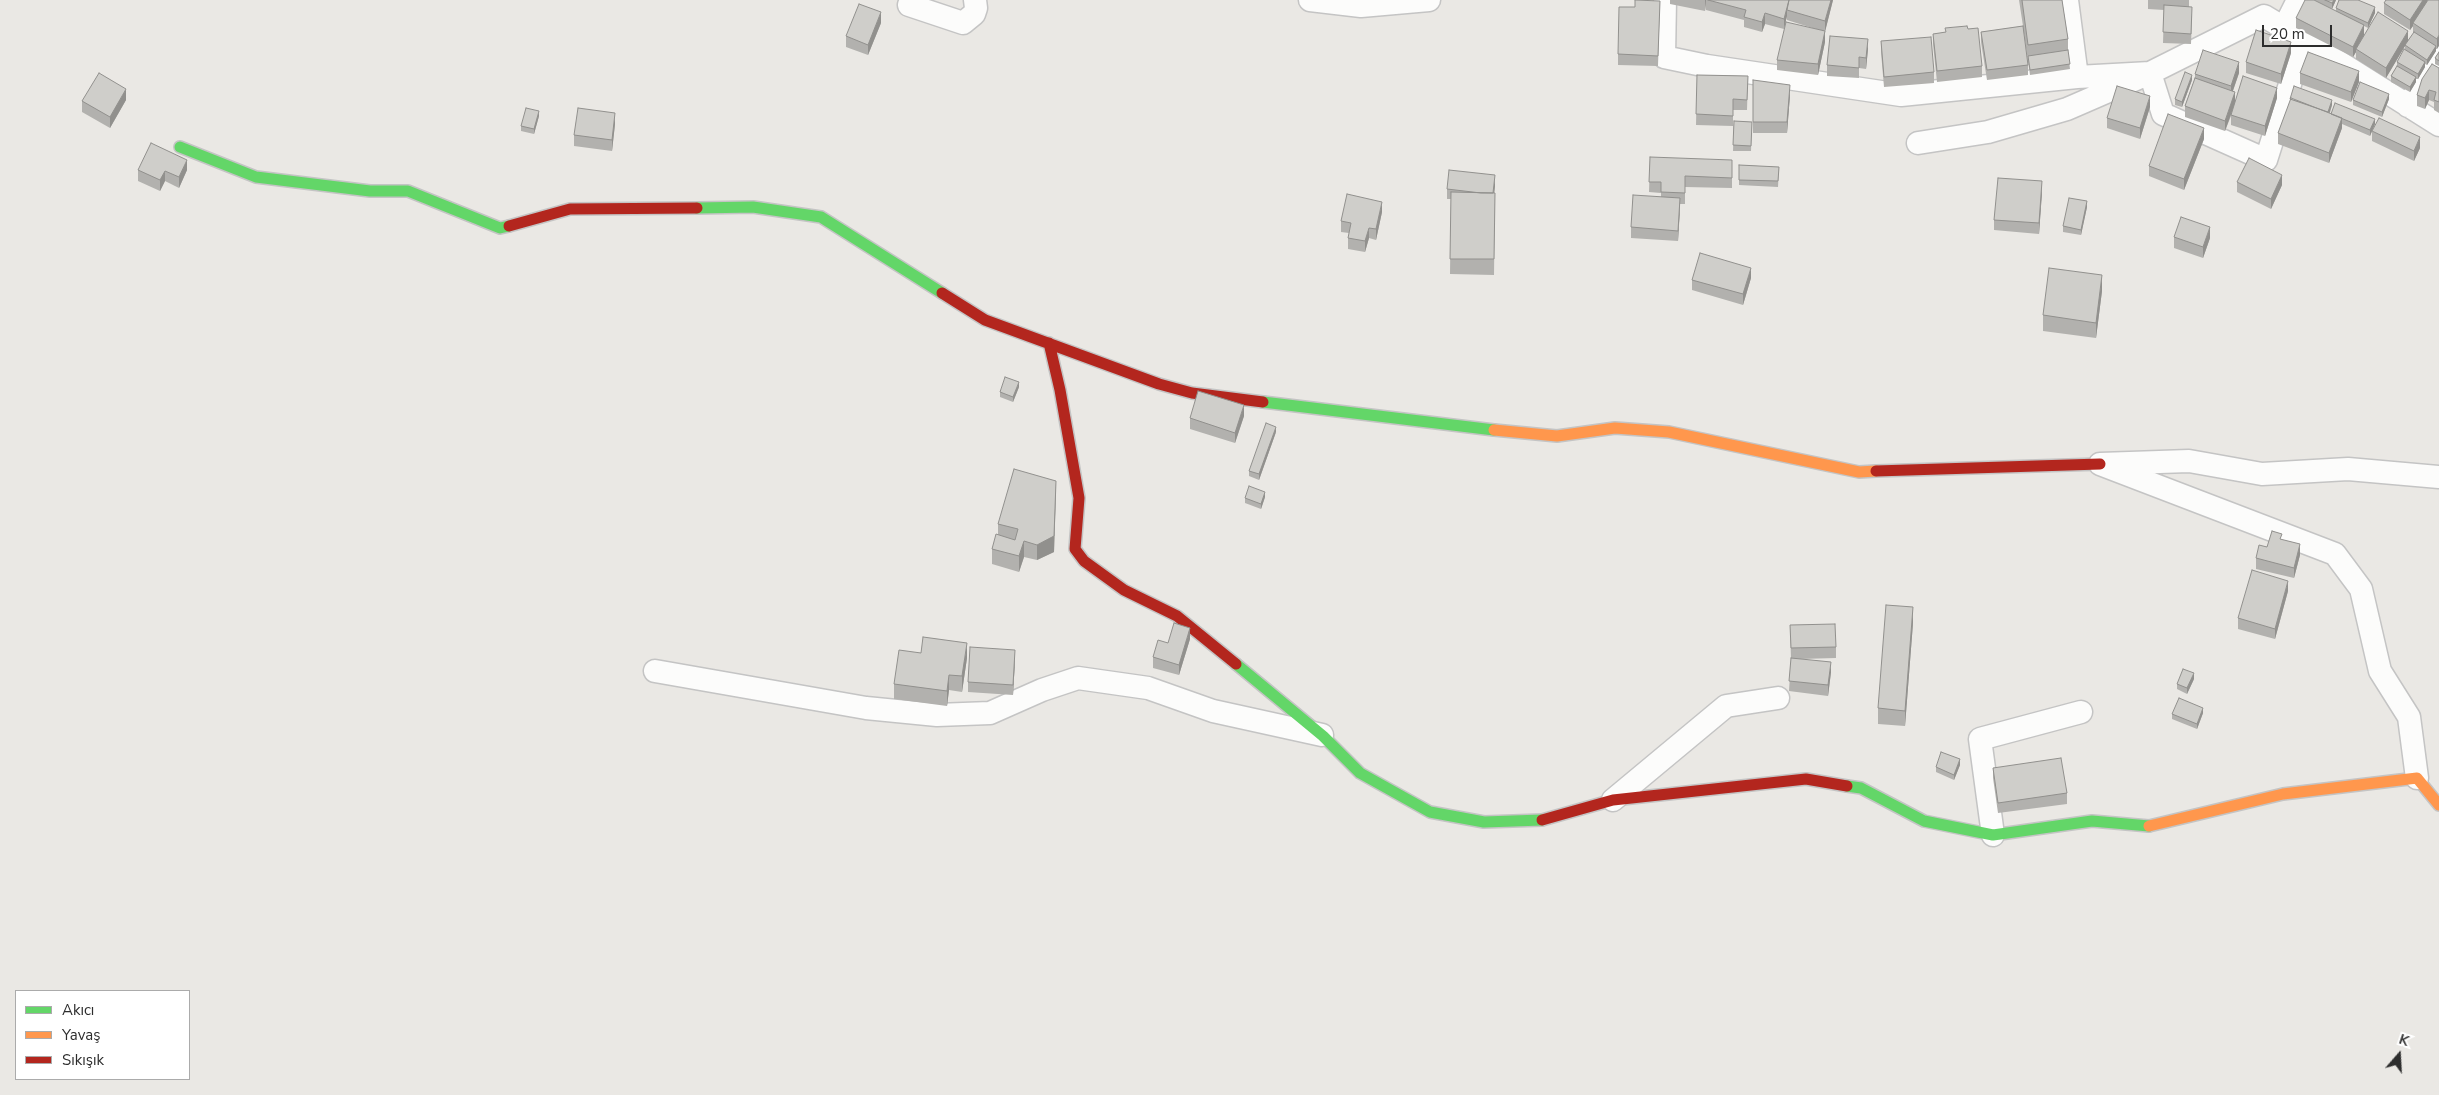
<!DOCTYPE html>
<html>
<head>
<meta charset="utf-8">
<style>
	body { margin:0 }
	#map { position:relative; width:2439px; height:1095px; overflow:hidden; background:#eae8e4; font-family:"Nunito Sans",sans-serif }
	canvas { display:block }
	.legend { position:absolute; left:15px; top:990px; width:175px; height:90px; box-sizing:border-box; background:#fff; border:1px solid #ababab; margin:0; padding:6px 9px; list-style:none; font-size:15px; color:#2d2d2d }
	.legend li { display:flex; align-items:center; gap:10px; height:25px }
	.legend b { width:25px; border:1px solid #ababab }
	.north { position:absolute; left:2374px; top:1030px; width:50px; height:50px; -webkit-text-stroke:4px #fff; paint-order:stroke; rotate:19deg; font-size:14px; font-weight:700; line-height:20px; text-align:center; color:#2d2d2d }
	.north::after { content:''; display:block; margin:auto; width:18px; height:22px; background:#2d2d2d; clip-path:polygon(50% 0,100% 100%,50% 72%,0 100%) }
	.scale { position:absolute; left:2262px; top:25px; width:70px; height:22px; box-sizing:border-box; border:2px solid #2d2d2d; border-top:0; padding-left:6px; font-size:15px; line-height:18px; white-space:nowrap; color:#2d2d2d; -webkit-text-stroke:4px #fff; paint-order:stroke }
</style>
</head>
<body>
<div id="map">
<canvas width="2439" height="1095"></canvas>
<ul class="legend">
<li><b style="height:6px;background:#63d668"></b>Akıcı</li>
<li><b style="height:6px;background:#ff974d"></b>Yavaş</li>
<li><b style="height:6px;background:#b3261e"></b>Sıkışık</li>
</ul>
<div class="north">K</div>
<div class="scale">20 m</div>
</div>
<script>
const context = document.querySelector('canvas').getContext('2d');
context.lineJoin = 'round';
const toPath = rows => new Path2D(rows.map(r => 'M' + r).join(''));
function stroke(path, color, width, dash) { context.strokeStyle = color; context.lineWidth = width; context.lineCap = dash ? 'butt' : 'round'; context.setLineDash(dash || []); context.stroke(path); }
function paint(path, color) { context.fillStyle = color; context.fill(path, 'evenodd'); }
const street = toPath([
	[1310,0,1361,6,1429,0],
	[1665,0,1664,57,1707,66,1901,95,2077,77],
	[2067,0,2077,77,2150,73,2163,114,2266,160,2304,40,2284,28],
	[909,5,963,23,974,14,976,8,975,0],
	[2304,40,2439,125],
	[2408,106,2439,54],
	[1918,143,1988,132,2067,109,2150,73,2264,16,2284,28,2298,0],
	[655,671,866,708,937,715,990,713,1042,690,1078,678,1148,688,1213,711,1322,735],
	[2417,778,2409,717,2380,671,2361,589,2335,554,2100,464,2189,461,2262,474,2348,469,2439,477],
	[1613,800,1726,706,1778,698],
	[1993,835,1980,739,2081,712]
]);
const fast = toPath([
	[180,147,256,177,370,191,408,191,500,228,509,226],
	[697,208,753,207,821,217,942,293],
	[1263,402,1494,430],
	[1236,664,1323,736,1360,773,1430,812,1484,822,1542,820],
	[1847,786,1861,788,1924,821,1993,835,2092,821,2149,826]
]);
const slow = toPath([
	[1494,430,1557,436,1615,428,1669,432,1859,472,1876,471],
	[2149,826,2283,794,2417,778,2439,805]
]);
const jam = toPath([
	[509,226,570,209,697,208],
	[942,293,985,320,1159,384,1192,393,1263,402],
	[1049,343,1060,390,1079,498,1075,549,1084,561,1124,590,1177,616,1236,664],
	[1876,471,2100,464],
	[1542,820,1613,800,1806,779,1847,786]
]);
stroke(street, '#c4c4c4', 25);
stroke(fast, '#c4c4c4', 14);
stroke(slow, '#c4c4c4', 14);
stroke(jam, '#c4c4c4', 14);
stroke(street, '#fcfcfb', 22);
stroke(fast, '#63d668', 11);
stroke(slow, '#ff974d', 11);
stroke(jam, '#b3261e', 11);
paint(toPath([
	[1670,0,1833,0,1825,31,1825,42,1818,75,1777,70,1777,60,1822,31,1787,20,1787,16,1784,29,1765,24,1762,32,1744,27,1744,20,1706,10,1706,4,1705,11,1670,4],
	[2019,0,2062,0,2068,39,2068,52,2070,69,2030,75,2023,27,2028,65,2028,75,1987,80,1981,42,1981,32,2023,26],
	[2148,0,2189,0,2189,6,2192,17,2191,44,2163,43,2164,10,2148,9],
	[2314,0,2336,0,2332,9],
	[2427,0,2427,2,2439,0,2437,49,2436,49,2436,51,2427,65,2425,64,2425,67,2418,79,2416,79,2416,82,2410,92,2391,82,2391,76,2397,67,2397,62,2405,50,2405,46,2386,78,2356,59,2356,52,2353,57,2296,28,2296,18,2336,11,2336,8,2375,13,2368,28,2364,26,2364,35,2408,40,2413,34,2413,26,2410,30,2384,14,2384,3],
	[1660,1,1658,66,1618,65,1618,54,1635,7],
	[881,23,868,55,846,47,846,36],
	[1968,29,1982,66,1982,77,1937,82,1933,44,1933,34],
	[1881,41,1934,72,1934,83,1884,87,1881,52],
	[1868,49,1866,69,1859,68,1859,78,1827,76,1827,65],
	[2439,52,2439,66,2435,64,2435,58],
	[2291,53,2281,84,2246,73,2246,62],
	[2439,68,2439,113,2434,110,2434,102,2429,100,2425,109,2417,106,2417,95],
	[2239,73,2233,91,2235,101,2277,98,2265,136,2231,125,2231,116,2225,131,2185,117,2185,106,2195,78,2195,74],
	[2300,73,2359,82,2351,102,2300,84],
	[1697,75,1748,76,1747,110,1733,110,1733,126,1696,125],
	[1753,80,1790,95,1787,133,1753,133],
	[2192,80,2182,107,2175,105,2175,99],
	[2290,99,2332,105,2330,113,2375,124,2370,136,2342,124,2342,128,2329,163,2278,144,2278,133,2290,102],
	[2389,99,2382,117,2353,105,2353,100],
	[126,100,110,128,82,112,82,101],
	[2150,107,2140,139,2107,128,2107,118],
	[539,116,534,134,521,131,521,126],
	[1734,121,1752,122,1751,151,1733,151],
	[615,124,612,151,574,146,574,135],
	[2372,131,2420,148,2414,161,2372,141],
	[2204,139,2184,190,2149,176,2149,166],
	[1650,157,1732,171,1732,188,1685,187,1685,204,1680,204,1678,241,1631,238,1631,227,1661,197,1661,193,1649,192],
	[1739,165,1779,167,1778,187,1739,185],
	[138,170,187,170,179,188,165,181,160,191,138,181],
	[2237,182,2282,185,2271,209,2237,192],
	[1495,186,1494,193,1495,193,1494,275,1450,274,1451,199,1447,199,1447,189],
	[2042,192,2039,234,1994,230,1994,220],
	[2087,207,2081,235,2063,232,2063,226],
	[1382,212,1376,240,1369,238,1365,252,1348,249,1348,238,1349,233,1341,232,1341,221],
	[2174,237,2210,238,2203,258,2174,248],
	[1751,278,1743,305,1692,290,1692,280],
	[2102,291,2096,338,2043,331,2043,315],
	[1019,387,1013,402,1000,397,1000,392],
	[1244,416,1235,443,1190,429,1190,418],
	[1276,432,1259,480,1249,476,1249,471],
	[1056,496,1054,552,1037,560,1024,557,1019,572,992,564,992,549,998,535,998,524],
	[1265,497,1261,509,1245,503,1245,498],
	[2282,540,2300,555,2294,578,2256,569,2256,558,2267,547],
	[2288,591,2275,639,2238,629,2238,618],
	[1913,623,1905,726,1878,724,1878,708],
	[1790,625,1836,647,1836,658,1800,659,1831,672,1828,696,1789,691,1791,659],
	[1190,639,1179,675,1153,668,1153,657,1168,643],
	[967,658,962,692,949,690,947,706,894,699,894,684],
	[1015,660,1013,695,968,692,968,682],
	[2194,679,2187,694,2177,689,2177,684],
	[2203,713,2197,729,2172,719,2172,714],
	[1960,765,1954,780,1936,772,1936,767],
	[1993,768,2067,793,2067,804,1998,813,1993,778]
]), '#b2b1ae');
paint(toPath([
	[1705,0,1706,0,1705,11],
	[1789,0,1791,0,1787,10,1787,16,1784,29,1784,19],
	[1831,0,1833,0,1825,32,1825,21],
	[2334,0,2336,0,2332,9,2332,3],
	[2423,0,2427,0,2427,4,2413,23,2413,26,2410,30,2410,20],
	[2375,7,2375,13,2368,28,2368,23],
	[881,12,881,23,868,55,868,45],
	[1765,13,1765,24,1762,32,1762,22],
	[2364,25,2364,35,2356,49,2356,52,2353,57,2353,47],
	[1825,31,1825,42,1818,75,1818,64],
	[2408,31,2408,41,2386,78,2386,68],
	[2439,35,2439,46,2437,49,2437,39],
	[1868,39,1868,49,1866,69,1866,58],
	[2291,42,2291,53,2281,84,2281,74],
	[2436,46,2436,51,2427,65,2427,60],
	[2239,62,2239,73,2231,96,2231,86],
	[2425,62,2425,67,2418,79,2418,74],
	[2359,71,2359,82,2351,102,2351,92],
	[2192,75,2192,80,2182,107,2182,102],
	[2416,77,2416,82,2410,92,2410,87],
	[1790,85,1790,95,1787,133,1787,122],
	[2277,88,2277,98,2265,136,2265,126],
	[126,89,126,100,110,128,110,117],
	[2429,90,2429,100,2425,109,2425,98],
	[2235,92,2235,103,2225,131,2225,121],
	[2389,94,2389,99,2382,117,2382,112],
	[2150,96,2150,107,2140,139,2140,128],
	[2332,100,2332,105,2328,117,2328,112],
	[539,111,539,116,534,134,534,129],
	[615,113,615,124,612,151,612,140],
	[2342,118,2342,128,2329,163,2329,153],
	[2375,119,2375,124,2370,136,2370,130],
	[2204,128,2204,139,2184,190,2184,179],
	[2420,137,2420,148,2414,161,2414,151],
	[187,160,187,170,179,188,179,177],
	[165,171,165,181,160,191,160,180],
	[1495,175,1495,186,1493,205,1493,194],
	[2282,175,2282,185,2271,209,2271,199],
	[2042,181,2042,192,2039,234,2039,223],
	[1680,198,1680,209,1678,241,1678,231],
	[2087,201,2087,207,2081,235,2081,230],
	[1382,202,1382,212,1376,240,1376,229],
	[2210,227,2210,238,2203,258,2203,247],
	[1369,228,1369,238,1365,252,1365,241],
	[1751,268,1751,278,1743,305,1743,294],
	[2102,275,2102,291,2096,338,2096,323],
	[1019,382,1019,387,1013,402,1013,397],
	[1244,405,1244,416,1235,443,1235,433],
	[1276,427,1276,432,1259,480,1259,474],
	[1056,481,1054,552,1037,560,1037,545],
	[1265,492,1265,497,1261,509,1261,504],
	[1024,541,1024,557,1019,572,1019,556],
	[2300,544,2300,555,2294,578,2294,568],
	[2288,581,2288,591,2275,639,2275,629],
	[1913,607,1913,623,1905,726,1905,711],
	[1190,628,1190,639,1179,675,1179,665],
	[967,643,967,658,962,692,962,676],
	[1015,650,1015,660,1013,695,1013,685],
	[1831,662,1831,672,1828,696,1828,685],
	[2194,673,2194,679,2187,694,2187,688],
	[949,675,949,690,947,706,947,691],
	[2203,708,2203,713,2197,729,2197,724],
	[1960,759,1960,765,1954,780,1954,775]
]), '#91908d');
const building = toPath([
	[1635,0,1660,1,1658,56,1618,54,1619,7,1635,7,1635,0],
	[1708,0,1789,0,1784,19,1765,13,1762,22,1744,17,1746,10,1708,0],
	[1789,0,1831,0,1825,21,1787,10,1789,0],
	[2022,0,2062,0,2068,39,2028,45,2022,0],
	[2305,0,2314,0,2364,25,2353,47,2296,18,2305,0],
	[2325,0,2334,0,2332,3,2325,0],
	[2339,0,2358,0,2375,7,2368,23,2336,8,2339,0],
	[2386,0,2423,0,2410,20,2384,3,2386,0],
	[2428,0,2439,0,2439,35,2437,39,2413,23,2428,0],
	[859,4,881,12,868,45,846,36,859,4],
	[2164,5,2192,7,2191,34,2163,32,2164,5],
	[2378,12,2408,31,2386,68,2356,49,2378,12],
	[1786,22,1825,31,1818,64,1777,60,1786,22],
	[1967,26,1968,29,1978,28,1982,66,1937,71,1933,34,1946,32,1945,28,1967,26],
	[2023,26,2028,65,1987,70,1981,32,2023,26],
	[2256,30,2291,42,2281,74,2246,62,2256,30],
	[2414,32,2436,46,2427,60,2405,45,2414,32],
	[1830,36,1868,39,1866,58,1859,57,1859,68,1827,65,1830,36],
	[1931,37,1934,72,1884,77,1881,41,1931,37],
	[2404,49,2425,62,2418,74,2397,62,2404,49],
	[2068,50,2070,64,2030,70,2028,56,2068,50],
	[2203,50,2239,62,2231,86,2195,74,2203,50],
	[2308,52,2359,71,2351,92,2300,73,2308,52],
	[2439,52,2439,61,2435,58,2439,52],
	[2432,64,2439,68,2439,102,2434,100,2436,92,2429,90,2425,98,2417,95,2422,79,2432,64],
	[2397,66,2416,77,2410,87,2391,76,2397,66],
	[2185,72,2192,75,2182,102,2175,99,2185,72],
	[99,73,126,89,110,117,82,101,99,73],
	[1697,75,1748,76,1747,100,1733,99,1733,116,1696,114,1697,75],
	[2243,76,2277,88,2265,126,2231,115,2243,76],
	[2195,78,2235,92,2225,121,2185,106,2195,78],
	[1753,80,1790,85,1787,122,1753,122,1753,80],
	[2360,82,2389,94,2382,112,2353,100,2360,82],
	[2117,86,2150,96,2140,128,2107,118,2117,86],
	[2294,86,2332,100,2328,112,2290,99,2294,86],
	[2291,98,2342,118,2329,153,2278,133,2291,98],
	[2335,103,2375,119,2370,130,2331,114,2335,103],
	[526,108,539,111,534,129,521,126,526,108],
	[578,108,615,113,612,140,574,135,578,108],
	[2168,114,2204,128,2184,179,2149,166,2168,114],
	[2379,118,2420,137,2414,151,2372,131,2379,118],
	[1734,121,1752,122,1751,146,1733,145,1734,121],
	[151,143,187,160,179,177,165,171,160,180,138,170,151,143],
	[1650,157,1732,160,1732,178,1685,176,1685,193,1661,192,1661,182,1649,182,1650,157],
	[2249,158,2282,175,2271,199,2237,182,2249,158],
	[1739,165,1779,167,1778,181,1739,180,1739,165],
	[1449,170,1495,175,1493,193,1481,193,1447,189,1449,170],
	[1998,178,2042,181,2039,223,1994,220,1998,178],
	[1451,192,1495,193,1494,259,1450,259,1451,192],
	[1347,194,1382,202,1376,229,1369,228,1365,241,1348,238,1351,223,1341,221,1347,194],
	[1633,195,1680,198,1678,231,1631,227,1633,195],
	[2069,198,2087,201,2081,230,2063,226,2069,198],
	[2181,217,2210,227,2203,247,2174,237,2181,217],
	[1700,253,1751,268,1743,294,1692,280,1700,253],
	[2049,268,2102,275,2096,323,2043,315,2049,268],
	[1005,377,1019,382,1013,397,1000,392,1005,377],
	[1198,391,1244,405,1235,433,1190,418,1198,391],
	[1266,423,1276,427,1259,474,1249,471,1266,423],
	[1014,469,1056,481,1054,536,1037,545,1024,541,1019,556,992,549,996,534,1015,540,1018,529,998,524,1014,469],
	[1249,486,1265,492,1261,504,1245,498,1249,486],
	[2272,531,2282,534,2280,539,2300,544,2294,568,2256,558,2259,545,2267,547,2272,531],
	[2252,570,2288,581,2275,629,2238,618,2252,570],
	[1886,605,1913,607,1905,711,1878,708,1886,605],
	[1174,623,1190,628,1179,665,1153,657,1158,640,1168,643,1174,623],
	[1835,624,1836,647,1791,648,1790,625,1835,624],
	[923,637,967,643,962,676,949,675,947,691,894,684,899,650,921,653,923,637],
	[970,647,1015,650,1013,685,968,682,970,647],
	[1791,658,1831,662,1828,685,1789,681,1791,658],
	[2183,669,2194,673,2187,688,2177,684,2183,669],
	[2179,698,2203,708,2197,724,2172,714,2179,698],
	[1941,752,1960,759,1954,775,1936,767,1941,752],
	[2061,758,2067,793,1998,803,1993,768,2061,758]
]);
paint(building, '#cfceca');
stroke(building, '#91908d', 1);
</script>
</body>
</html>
